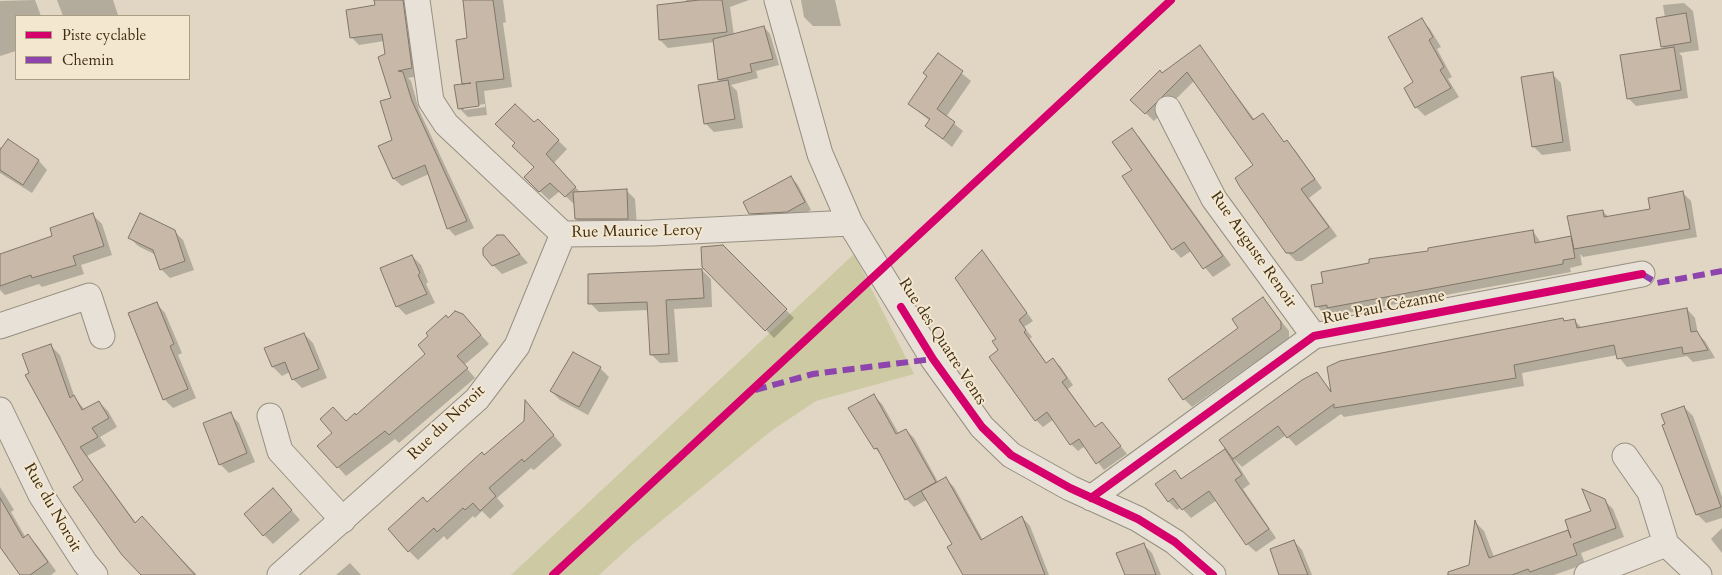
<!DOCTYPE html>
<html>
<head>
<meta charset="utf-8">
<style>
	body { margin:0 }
	#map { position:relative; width:1722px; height:575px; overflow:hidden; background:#e0d6c3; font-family:Cardo,serif }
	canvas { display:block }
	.legend { position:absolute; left:15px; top:15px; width:175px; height:65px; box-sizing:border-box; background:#f3e7d0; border:1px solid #ab9d84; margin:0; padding:6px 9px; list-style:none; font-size:15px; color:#3f2d13 }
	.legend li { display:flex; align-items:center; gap:10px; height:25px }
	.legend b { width:25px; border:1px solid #ab9d84 }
</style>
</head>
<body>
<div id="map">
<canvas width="1722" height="575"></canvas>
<ul class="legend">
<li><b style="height:6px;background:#d6006c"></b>Piste cyclable</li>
<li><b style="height:6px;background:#8e44ad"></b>Chemin</li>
</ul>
</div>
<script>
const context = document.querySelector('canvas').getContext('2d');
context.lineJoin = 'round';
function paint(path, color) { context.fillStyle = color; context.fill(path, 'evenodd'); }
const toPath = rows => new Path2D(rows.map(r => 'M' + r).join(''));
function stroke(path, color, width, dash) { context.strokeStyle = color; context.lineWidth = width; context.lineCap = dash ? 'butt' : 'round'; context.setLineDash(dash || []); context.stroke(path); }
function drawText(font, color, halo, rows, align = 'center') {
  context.font = font + ' Cardo,serif'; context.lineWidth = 4; context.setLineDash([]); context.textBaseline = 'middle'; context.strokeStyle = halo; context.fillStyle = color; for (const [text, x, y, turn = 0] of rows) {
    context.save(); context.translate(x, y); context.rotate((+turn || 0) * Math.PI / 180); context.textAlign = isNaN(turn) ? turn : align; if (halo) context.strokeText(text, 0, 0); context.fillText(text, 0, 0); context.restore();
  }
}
paint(toPath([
	[854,254,914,374,816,401,771,431,633,544,599,575,511,575]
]), '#cdc9a3');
paint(toPath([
	[35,0,41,16,16,16,16,51,0,56,0,1],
	[57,0,113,0,118,15,63,16],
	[375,0,408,0,419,76,408,78,411,81,419,110,474,228,455,236,448,228,429,174,402,186,394,179,379,146,393,140,392,99,384,41,359,45,351,37,376,6],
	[464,0,503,0,506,22,503,23,512,87,484,91,487,115,468,117,459,108,464,85,463,83,468,39],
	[485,104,485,107,464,110,464,107],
	[686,0,749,0,730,7,734,35,764,27,770,34,779,65,756,71,758,78,731,85,737,91,743,128,714,132,705,123,722,83,719,80,715,42,668,48,660,40,686,3],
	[801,0,835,0,841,26,813,26,804,17],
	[1684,3,1693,11,1699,50,1679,53,1682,56,1688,98,1636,106,1628,98,1665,50,1662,46,1665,18,1663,5],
	[1422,20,1430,29,1441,47,1437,49,1452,77,1448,79,1459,97,1425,116,1416,107,1415,82],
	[1199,46,1255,120,1263,115,1285,143,1295,150,1322,188,1309,198,1337,236,1302,261,1296,261,1287,252,1254,165,1194,81,1154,121,1132,100],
	[938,54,971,81,946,117,963,131,952,147,926,126,930,121,909,104,928,77],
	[1552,74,1561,83,1571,151,1542,155,1533,146],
	[538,121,567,149,553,164,580,192,626,190,635,199,637,227,585,228,576,219,575,205,560,191,549,200,525,177,535,167,534,124],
	[1132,130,1140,138,1231,265,1213,277,1191,251,1181,258,1173,249,1134,170],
	[8,141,39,161,47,170,32,193,0,173,0,147,3,149],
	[791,177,798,185,811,210,795,219,757,221,750,213],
	[1682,192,1691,201,1697,237,1583,257,1580,254,1582,265,1570,268,1571,272,1336,315,1333,312,1324,314,1317,306,1325,284,1429,252,1533,231,1541,243,1570,237,1573,240,1602,211,1609,217,1652,210],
	[93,215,102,224,112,255,81,265,84,274,42,287,39,284,5,295,0,290,0,255,54,237],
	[174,231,183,240,194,270,170,278,161,269,156,255,138,246,130,238],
	[513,246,528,263,502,274,493,265],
	[723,247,794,318,774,338,704,267],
	[982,251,1033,321,1024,327,1032,337,1030,339,1047,364,1053,360,1060,366,1073,385,1068,389,1096,428,1102,423,1127,454,1104,470,1085,446,1078,451,1071,444,1054,419,1043,427,1036,420,1000,350],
	[412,256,421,265,428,282,426,284,435,303,406,315,397,306],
	[702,270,711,279,712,307,674,309,678,362,660,363,651,354,648,310,599,312,590,303],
	[1263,298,1289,331,1289,338,1192,407,1184,399],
	[157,304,165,313,182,353,178,355,196,398,173,408,164,399],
	[1687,309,1695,318,1698,334,1705,341,1715,358,1693,362,1687,356,1627,367,1617,355,1522,373,1524,386,1344,417,1341,414,1296,446,1286,435,1242,467,1234,459,1250,484,1243,489,1276,538,1256,552,1247,544,1217,500,1191,518,1181,507,1177,510,1169,502,1175,472,1183,480,1224,451,1231,458,1317,374,1333,393,1563,319,1566,322,1575,321,1582,328],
	[448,320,472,325,489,344,464,365,475,378,399,443,395,439,346,476,319,446,346,422,356,417,427,354,430,336],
	[304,334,313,343,327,378,302,388,293,379,290,372,282,376,273,367,266,349],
	[51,346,60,355,75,398,85,410,99,402,108,411,117,427,100,437,106,446,87,456,136,523,142,518,197,575,143,575,84,481,30,374],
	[600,368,609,377,588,415,560,400,551,391],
	[874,396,882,404,899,434,906,430,914,438,938,482,945,478,954,487,983,540,1022,517,1030,526,1049,575,964,575,954,545,928,499,914,507,906,499,882,456,875,448],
	[1684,407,1693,416,1722,497,1722,518,1706,523,1697,514],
	[533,411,562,445,534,470,531,468,497,498,504,506,490,519,482,511,475,518,473,516,447,540,444,536,418,560,409,551,428,503,525,422],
	[230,414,239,423,255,462,229,473,220,464],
	[0,487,14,510,11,512,26,538,28,536,37,545,56,571,51,575,22,575,0,543],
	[282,499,300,520,273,544,264,535],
	[1604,500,1613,509,1624,537,1581,553,1585,564,1554,575,1446,575,1470,566,1476,523,1484,531,1494,557,1568,531,1571,535],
	[1722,528,1722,553,1711,539],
	[1294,541,1302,550,1312,575,1281,575],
	[1143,544,1152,553,1161,575,1126,575],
	[350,563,361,575,336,575]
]), '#0003');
const building = toPath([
	[374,0,403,0,412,68,398,71,403,72,412,101,467,221,447,229,425,165,393,179,378,146,392,140,380,101,391,98,378,57,385,54,382,34,350,38,346,10,375,5,374,0],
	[463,0,493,0,504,79,476,82,479,106,458,109,454,85,471,83,462,84,456,40,467,38,463,0],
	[699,0,722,0,727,32,659,40,657,5,699,0],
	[1686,13,1691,42,1661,47,1656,18,1686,13],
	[1422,18,1433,37,1429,40,1444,67,1440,70,1451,88,1415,108,1404,88,1413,82,1388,37,1422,18],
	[764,26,773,59,750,64,752,72,718,80,713,39,764,26],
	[1200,45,1253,120,1263,113,1284,142,1287,140,1315,179,1301,189,1329,227,1293,253,1286,253,1240,187,1235,178,1253,165,1187,72,1145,114,1130,100,1160,70,1162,73,1200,45],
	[1674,47,1681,90,1627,99,1620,55,1674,47],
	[938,53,963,71,937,109,955,122,943,139,925,126,930,119,908,104,927,76,923,73,938,53],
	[1553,72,1563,142,1532,147,1521,77,1553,72],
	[728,80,735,119,704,124,698,85,728,80],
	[515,104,534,122,538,119,559,140,546,154,576,187,565,197,550,183,539,192,524,177,534,167,512,146,515,143,495,124,515,104],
	[1132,128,1223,256,1203,269,1184,242,1172,250,1122,176,1132,170,1112,142,1132,128],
	[8,139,39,160,23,185,0,170,0,150,8,139],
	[791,176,805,202,787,212,749,214,743,202,791,176],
	[627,189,628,219,575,219,573,192,627,189],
	[1683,191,1690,229,1574,249,1567,216,1603,210,1604,217,1650,209,1648,198,1683,191],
	[93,213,104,246,73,256,76,265,32,278,31,275,0,286,0,254,52,236,50,228,93,213],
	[140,213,175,230,185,261,160,270,153,250,128,238,140,213],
	[1533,230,1535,243,1571,236,1575,258,1563,260,1563,264,1327,308,1327,305,1315,307,1311,285,1323,283,1321,272,1369,263,1369,259,1428,251,1428,248,1533,230],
	[497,235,504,235,520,254,492,266,483,255,483,248,497,235],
	[723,245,787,309,765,331,702,267,701,247,723,245],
	[982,250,1027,313,1019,320,1026,330,1024,332,1046,363,1053,358,1067,378,1062,382,1095,427,1102,422,1121,446,1096,464,1079,439,1070,445,1047,412,1035,421,989,357,998,350,992,341,996,339,955,278,982,250],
	[412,255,420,273,418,275,427,294,396,307,380,268,412,255],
	[702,269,704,298,666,300,669,354,650,355,647,302,588,304,588,274,702,269],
	[1263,297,1281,322,1281,329,1183,400,1168,379,1238,328,1232,319,1263,297],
	[157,302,174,344,170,346,188,389,163,400,128,313,157,302],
	[1687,308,1691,332,1697,331,1708,350,1683,354,1682,347,1617,359,1614,345,1514,365,1516,378,1334,408,1334,404,1287,438,1278,426,1233,459,1219,440,1302,380,1317,372,1331,392,1327,367,1340,361,1563,318,1564,321,1575,319,1577,328,1687,308],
	[455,311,463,314,481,335,457,356,468,368,389,435,385,431,337,468,317,446,332,433,320,419,333,407,346,421,355,413,356,415,425,354,418,345,428,336,426,333,446,315,448,318,455,311],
	[304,333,319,369,292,380,285,362,272,367,264,348,304,333],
	[51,344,70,398,74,395,82,410,99,401,109,418,92,428,98,437,80,447,135,523,142,516,195,575,141,575,122,555,73,487,83,480,25,375,29,373,22,354,51,344],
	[573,352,601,367,579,407,550,391,573,352],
	[874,394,896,434,906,429,936,482,905,500,877,448,874,449,848,408,874,394],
	[525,400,554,435,524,462,522,459,489,488,496,496,480,511,473,503,465,510,463,508,437,532,434,528,408,552,388,529,423,497,427,502,482,452,484,455,524,421,525,400],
	[1684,406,1721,507,1696,515,1662,425,1665,424,1661,414,1684,406],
	[231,412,247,453,219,465,203,423,231,412],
	[1225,449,1242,475,1235,480,1269,529,1246,545,1209,491,1182,510,1173,498,1168,502,1155,484,1175,470,1181,479,1225,449],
	[946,477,981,540,1022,516,1045,575,963,575,947,547,952,544,921,491,946,477],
	[273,488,292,510,263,536,244,514,273,488],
	[1582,489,1605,499,1616,528,1573,544,1577,555,1530,572,1528,569,1512,575,1448,575,1448,572,1469,565,1475,520,1489,558,1568,530,1571,538,1565,520,1591,511,1582,489],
	[0,498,23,538,28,534,48,562,30,575,20,575,0,547,0,498],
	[1294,540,1308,575,1279,575,1270,549,1294,540],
	[1144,543,1156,575,1125,575,1116,553,1144,543]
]);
paint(building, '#c8b8a8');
stroke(building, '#80776a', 1);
const minor = toPath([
	[417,0,431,101,446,124,563,234,652,233,850,223],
	[777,0,820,154,850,223,933,359,982,427,1011,455,1070,488,1138,519,1175,542,1213,575],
	[1168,109,1214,199,1314,336],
	[0,326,89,296,102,336],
	[0,410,41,495,85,563,95,575],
	[270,416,280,451,343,520],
	[1625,456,1650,492,1666,544,1699,575],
	[1091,498,1314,336,1642,274],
	[280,575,477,399,517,346,563,234],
	[1587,575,1666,544]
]);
stroke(minor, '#978f81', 27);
stroke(minor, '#e7e1d7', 25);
stroke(toPath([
	[1642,274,1657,283,1722,271],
	[755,390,813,374,933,359]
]), '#8e44ad', 6, [12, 6]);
stroke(toPath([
	[901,307,933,359,982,427,1011,455,1070,488,1138,519,1175,542,1213,575],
	[1091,498,1314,336,1642,274],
	[553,575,1171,0]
]), '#d6006c', 8);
drawText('16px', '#3f2d13', '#f3e7d0', [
	["Rue Maurice Leroy",637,232,-1],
	["Rue Auguste Renoir",1253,250,55],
	["Rue Paul Cézanne",1384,308,-11],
	["Rue des Quatre Vents",942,342,57],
	["Rue du Noroit",447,423,-44],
	["Rue du Noroit",52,508,60]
]);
</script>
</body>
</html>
